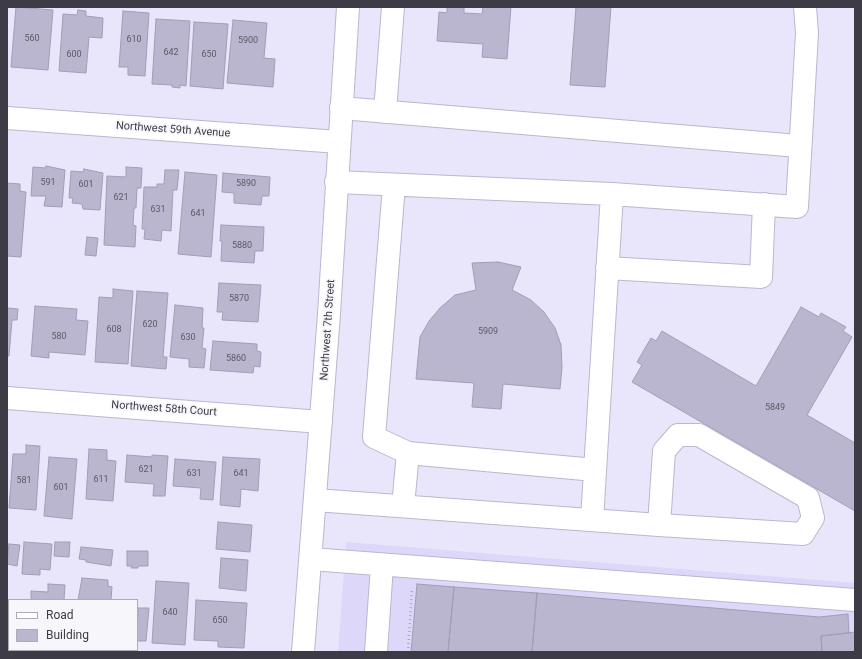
<!DOCTYPE html>
<html>
<head>
<meta charset="utf-8">
<style>
	body { margin:0 }
	#map { position:relative; width:862px; height:659px; overflow:hidden; background:#e9e6fb; font-family:Roboto,sans-serif }
	canvas { display:block }
	.frame { position:absolute; inset:0; border:8px solid #3d3c46; pointer-events:none }
	.legend { position:absolute; left:8px; top:599px; width:130px; height:52px; box-sizing:border-box; background:#f7f6fb; border:1px solid #adacb3; margin:0; padding:5px 7px; list-style:none; font-size:12px; color:#3d3c46 }
	.legend li { display:flex; align-items:center; gap:8px; height:20px }
	.legend b { width:20px; border:1px solid #adacb3 }
</style>
</head>
<body>
<div id="map">
<canvas width="862" height="659"></canvas>
<div class="frame"></div>
<ul class="legend">
<li><b style="height:5px;background:#fff"></b>Road</li>
<li><b style="height:11px;background:#bab6cf"></b>Building</li>
</ul>
</div>
<script>
const context = document.querySelector('canvas').getContext('2d');
context.lineJoin = 'round';
function paint(path, color) { context.fillStyle = color; context.fill(path, 'evenodd'); }
const toPath = rows => new Path2D(rows.map(r => 'M' + r).join(''));
function stroke(path, color, width, dash) { context.strokeStyle = color; context.lineWidth = width; context.lineCap = dash ? 'butt' : 'round'; context.setLineDash(dash || []); context.stroke(path); }
function drawText(font, color, halo, rows, align = 'center') {
  context.font = font + ' Roboto,sans-serif'; context.lineWidth = 3.5; context.setLineDash([]); context.textBaseline = 'middle'; context.strokeStyle = halo; context.fillStyle = color; for (const [text, x, y, turn = 0] of rows) {
    context.save(); context.translate(x, y); context.rotate((+turn || 0) * Math.PI / 180); context.textAlign = isNaN(turn) ? turn : align; if (halo) context.strokeText(text, 0, 0); context.fillText(text, 0, 0); context.restore();
  }
}
paint(toPath([
	[346,542,855,583,855,652,338,652]
]), '#ddd8f9');
const building = toPath([
	[16,7,53,10,48,70,11,67,16,7],
	[447,7,464,7,464,13,482,14,483,7,511,7,507,59,482,57,483,44,437,41,439,12,447,13,447,7],
	[576,7,611,7,605,87,570,85,576,7],
	[78,10,86,11,86,16,103,18,102,38,89,37,86,73,59,71,63,14,77,15,78,10],
	[123,11,149,13,145,76,128,75,128,67,119,67,123,11],
	[156,19,190,21,186,86,180,85,180,88,172,87,172,85,152,84,156,19],
	[233,20,267,23,264,58,275,59,273,87,227,83,233,20],
	[194,22,228,24,223,89,190,86,194,22],
	[46,166,65,170,62,207,44,206,46,196,31,196,33,167,46,168,46,166],
	[126,167,142,168,141,188,137,188,136,208,134,208,133,225,136,226,135,247,104,245,107,176,126,177,126,167],
	[84,169,103,173,100,210,83,209,82,204,72,203,73,198,69,198,71,171,83,172,84,169],
	[165,170,179,170,177,190,173,190,171,231,162,230,161,241,144,239,145,229,142,229,144,187,157,187,157,184,164,184,165,170],
	[185,172,217,175,211,257,178,254,185,172],
	[223,173,270,177,269,196,262,196,261,205,234,203,234,193,222,192,223,173],
	[7,183,20,184,20,191,26,192,21,257,7,256,7,183],
	[221,225,264,227,263,251,255,251,254,263,221,261,222,241,220,241,221,225],
	[87,237,98,238,96,256,85,255,87,237],
	[498,262,521,267,512,290,531,300,544,312,555,328,561,345,562,368,560,389,503,384,501,409,472,407,474,383,416,379,420,337,429,321,440,308,455,295,476,290,472,263,498,262],
	[219,283,261,285,258,322,222,320,223,312,217,312,219,283],
	[113,289,133,291,128,364,95,362,99,297,113,298,113,289],
	[137,291,168,293,163,357,167,357,166,369,131,366,137,291],
	[175,305,203,308,202,328,204,328,202,348,206,349,204,368,189,367,189,359,170,357,175,305],
	[35,306,77,309,76,320,88,321,85,355,49,352,49,358,31,356,35,306],
	[801,307,819,317,821,313,846,327,843,331,852,337,807,415,855,443,855,511,632,382,642,365,637,362,651,338,656,341,662,331,756,386,801,307],
	[7,308,18,309,17,320,12,320,9,356,7,356,7,308],
	[213,341,257,344,257,351,261,352,260,367,254,366,253,373,210,370,213,341],
	[26,445,40,446,36,510,9,508,13,454,26,454,26,445],
	[89,449,107,450,107,460,116,461,113,501,86,499,89,449],
	[127,455,152,457,152,455,168,456,165,496,153,496,154,484,125,482,127,455],
	[49,457,77,459,72,519,44,516,49,457],
	[223,457,260,459,258,491,241,489,240,507,220,505,223,457],
	[175,459,216,462,213,500,200,499,201,488,173,486,175,459],
	[218,522,252,525,250,552,216,549,218,522],
	[24,542,52,544,50,570,40,569,40,575,22,574,24,542],
	[55,542,70,542,69,557,54,556,55,542],
	[9,544,20,545,17,566,7,564,9,544],
	[81,547,113,550,111,566,86,562,86,560,79,559,81,547],
	[127,551,148,551,148,566,138,566,138,568,131,568,132,566,127,566,127,551],
	[221,558,248,560,246,591,219,588,221,558],
	[82,578,108,580,108,586,112,587,111,600,78,600,82,578],
	[156,581,189,583,185,645,152,643,156,581],
	[48,584,65,585,64,600,31,600,31,591,48,592,48,584],
	[417,584,454,587,448,652,411,652,417,584],
	[454,587,537,593,532,652,448,652,454,587],
	[537,593,819,617,848,614,849,633,821,636,822,652,532,652,537,593],
	[196,600,247,603,244,648,218,647,218,641,194,640,196,600],
	[138,608,149,608,146,641,137,641,138,608],
	[855,632,855,652,822,652,821,636,855,632]
]);
paint(building, '#bab6cf');
stroke(building, '#a19db5', 1);
const minor = toPath([
	[341,108,799,146],
	[385,112,393,7],
	[7,118,339,142],
	[336,182,612,194,797,207,807,33,805,7],
	[394,185,374,437,408,453],
	[607,268,761,277,764,204],
	[7,398,321,422],
	[315,500,659,525,803,534,813,518,808,498,699,435,678,435,664,451,659,525],
	[403,506,408,453,595,470],
	[592,520,612,194],
	[311,559,855,600],
	[376,652,382,565]
]);
const major = toPath([
	[303,652,329,314,348,7]
]);
stroke(minor, '#bab7cf', 24);
stroke(major, '#bab7cf', 24);
stroke(toPath([
	[408,652,412,589]
]), '#aca9bb', 2.5, [1, 3]);
stroke(minor, '#fff', 22);
stroke(major, '#fff', 22);
drawText('9px', '#5c5a68', null, [
	["560",32,39],
	["610",134,40],
	["5900",248,41],
	["642",171,53],
	["600",74,55],
	["650",209,55],
	["591",48,183],
	["5890",246,184],
	["601",86,185],
	["621",121,198],
	["631",158,210],
	["641",198,214],
	["5880",242,246],
	["5870",239,299],
	["620",150,325],
	["608",114,330],
	["5909",488,332],
	["580",59,337],
	["630",188,338],
	["5860",236,359],
	["5849",775,408],
	["621",146,470],
	["631",194,474],
	["641",241,474],
	["611",101,480],
	["581",24,481],
	["601",61,488],
	["640",170,613],
	["650",220,621]
]);
drawText('11px', '#3d3c46', '#f7f6fb', [
	["Northwest 59th Avenue",173,130,4],
	["Northwest 7th Street",328,330,-86],
	["Northwest 58th Court",164,409,4]
]);
</script>
</body>
</html>
